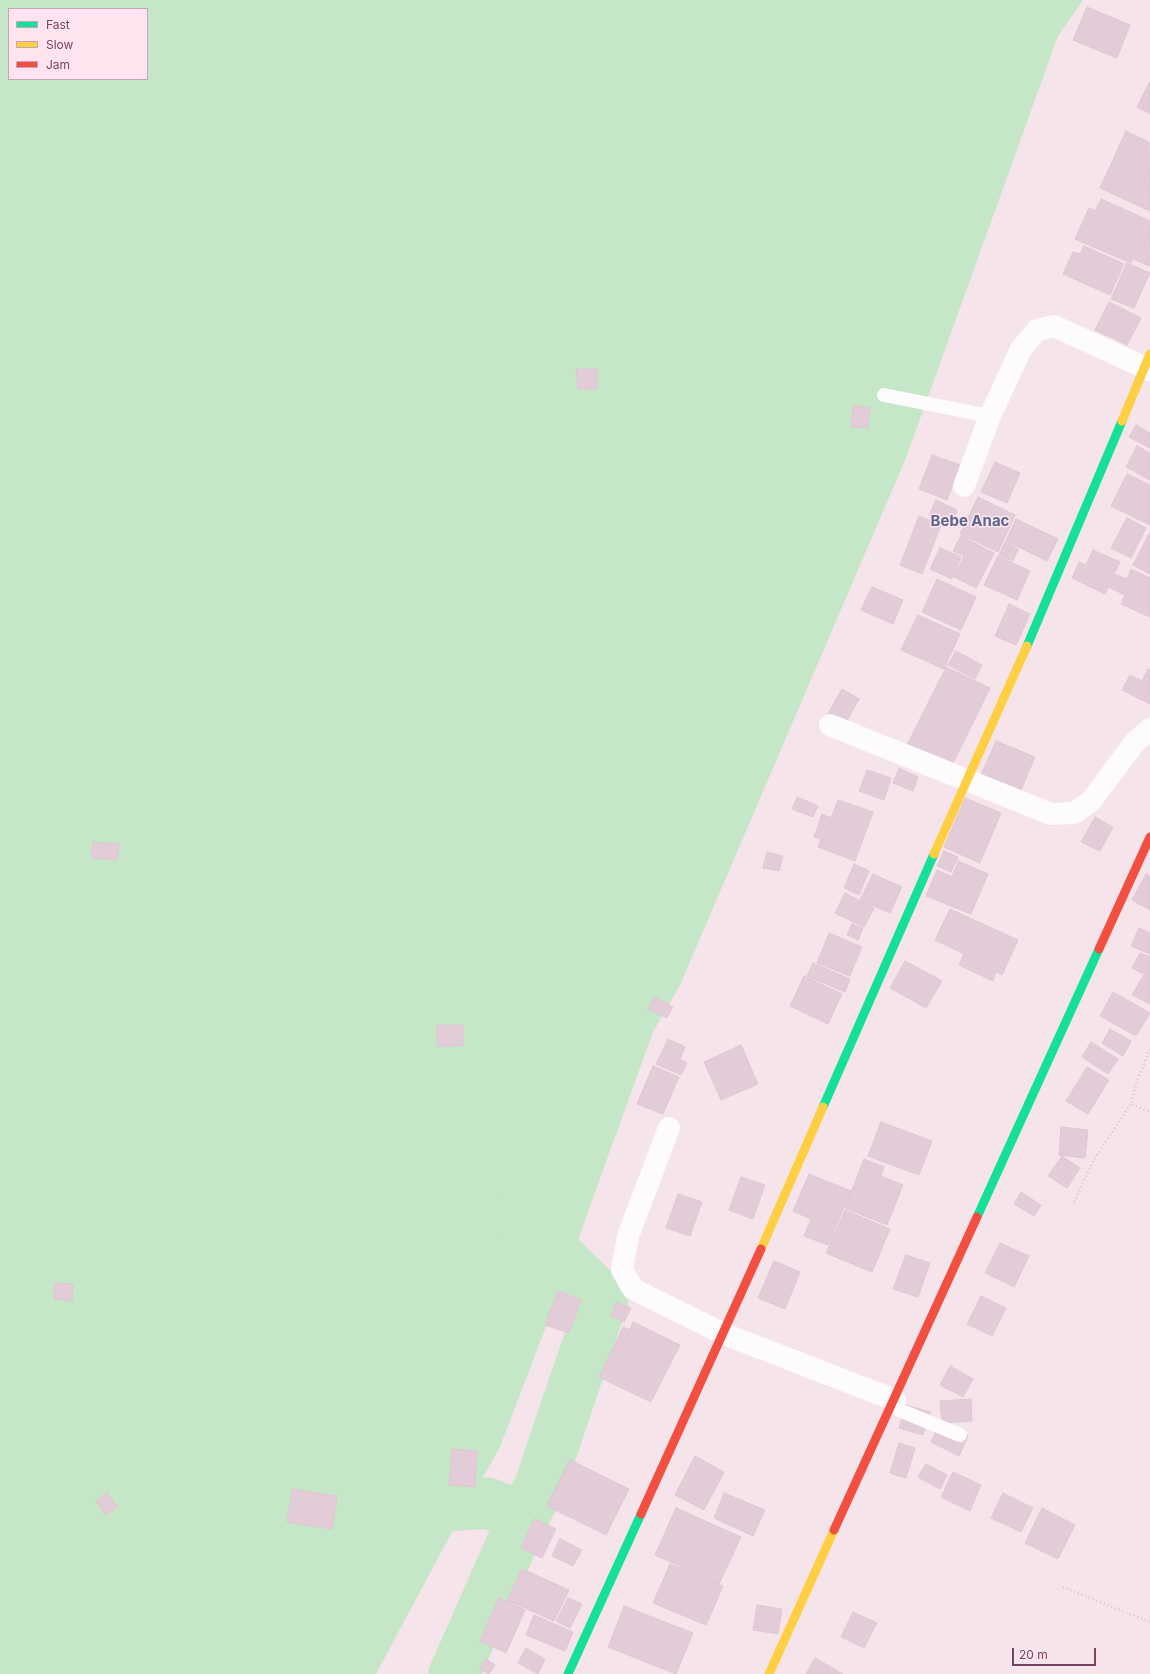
<!DOCTYPE html>
<html>
<head>
<meta charset="utf-8">
<style>
	body { margin:0 }
	#map { position:relative; width:1150px; height:1674px; overflow:hidden; background:#f6e4eb; font-family:Inter,sans-serif }
	canvas { display:block }
	.legend { position:absolute; left:8px; top:8px; width:140px; height:72px; box-sizing:border-box; background:#ffe4ef; border:1px solid #c7a4b7; margin:0; padding:5px 7px; list-style:none; font-size:12px; color:#744463 }
	.legend li { display:flex; align-items:center; gap:8px; height:20px }
	.legend b { width:20px; border:1px solid #c7a4b7 }
	.scale { position:absolute; left:1012px; top:1648px; width:84px; height:18px; box-sizing:border-box; border:2px solid #744463; border-top:0; padding-left:5px; font-size:12px; line-height:14px; white-space:nowrap; color:#744463; -webkit-text-stroke:3px #ffe4ef; paint-order:stroke }
</style>
</head>
<body>
<div id="map">
<canvas width="1150" height="1674"></canvas>
<ul class="legend">
<li><b style="height:5px;background:#16e098"></b>Fast</li>
<li><b style="height:5px;background:#ffcf43"></b>Slow</li>
<li><b style="height:5px;background:#f24e42"></b>Jam</li>
</ul>
<div class="scale">20 m</div>
</div>
<script>
const context = document.querySelector('canvas').getContext('2d');
context.lineJoin = 'round';
function paint(path, color) { context.fillStyle = color; context.fill(path, 'evenodd'); }
const toPath = rows => new Path2D(rows.map(r => 'M' + r).join(''));
function stroke(path, color, width, dash) { context.strokeStyle = color; context.lineWidth = width; context.lineCap = dash ? 'butt' : 'round'; context.setLineDash(dash || []); context.stroke(path); }
function drawText(font, color, halo, rows, align = 'center') {
  context.font = font + ' Inter,sans-serif'; context.lineWidth = 3; context.setLineDash([]); context.textBaseline = 'middle'; context.strokeStyle = halo; context.fillStyle = color; for (const [text, x, y, turn = 0] of rows) {
    context.save(); context.translate(x, y); context.rotate((+turn || 0) * Math.PI / 180); context.textAlign = isNaN(turn) ? turn : align; if (halo) context.strokeText(text, 0, 0); context.fillText(text, 0, 0); context.restore();
  }
}
paint(toPath([
	[0,0,1083,0,1058,36,906,458,680,985,653,1032,558,1295,500,1447,445,1545,376,1674,0,1674],
	[9,9,147,9,147,79,9,79]
]), '#c5e7c8');
stroke(toPath([
	[399,1508,401,1509,488,1503,523,1518],
	[454,1674,523,1518,540,1485,603,1299,518,1216]
]), '#c5e7c8', 51);
const building = toPath([
	[1087,7,1130,25,1117,58,1073,40,1087,7],
	[1149,83,1150,83,1150,114,1137,107,1149,83],
	[1126,131,1149,142,1150,211,1100,188,1126,131],
	[1101,199,1150,221,1149,266,1133,259,1131,263,1075,239,1089,208,1095,211,1101,199],
	[1084,246,1124,264,1110,295,1063,274,1073,252,1080,254,1084,246],
	[1127,263,1150,273,1134,308,1111,299,1127,263],
	[1109,302,1141,318,1127,345,1095,330,1109,302],
	[576,369,597,369,597,389,578,389,576,369],
	[853,406,870,407,868,428,851,427,853,406],
	[1136,425,1150,433,1150,448,1129,437,1136,425],
	[1137,446,1150,453,1150,480,1126,467,1137,446],
	[932,455,960,465,947,500,919,489,932,455],
	[995,462,1020,473,1007,503,981,492,995,462],
	[1127,474,1150,485,1150,525,1111,506,1127,474],
	[978,497,1015,515,998,552,960,534,978,497],
	[936,500,957,510,951,525,929,515,936,500],
	[919,516,941,525,922,574,900,565,919,516],
	[1127,518,1146,528,1131,558,1111,548,1127,518],
	[1016,519,1058,539,1047,561,1006,541,1016,519],
	[1150,532,1150,574,1133,565,1150,532],
	[961,536,994,553,976,588,954,577,964,556,953,551,961,536],
	[1005,542,1018,549,1013,561,999,555,1005,542],
	[940,548,961,557,952,579,930,569,940,548],
	[1093,550,1120,562,1114,574,1127,579,1131,569,1150,578,1150,617,1121,604,1125,595,1108,587,1105,594,1072,578,1079,562,1086,565,1093,550],
	[998,556,1030,571,1017,600,984,585,998,556],
	[937,579,976,597,961,630,922,612,937,579],
	[872,587,903,600,893,624,861,610,872,587],
	[1009,604,1030,614,1016,645,995,636,1009,604],
	[918,615,960,634,944,669,901,650,918,615],
	[956,651,982,665,975,679,948,665,956,651],
	[946,667,990,688,951,767,907,745,946,667],
	[1148,669,1150,670,1150,704,1122,690,1130,675,1142,681,1148,669],
	[842,689,859,699,843,728,825,719,842,689],
	[996,741,1035,757,1020,792,981,775,996,741],
	[899,768,918,777,913,791,893,783,899,768],
	[867,770,891,778,884,800,859,791,867,770],
	[797,797,818,806,813,817,792,809,797,797],
	[965,798,1001,813,980,863,944,847,965,798],
	[838,800,873,812,855,861,818,847,821,839,814,837,822,814,831,818,838,800],
	[1095,817,1113,827,1100,851,1081,842,1095,817],
	[93,842,119,844,117,860,91,858,93,842],
	[944,851,958,857,951,872,937,866,944,851],
	[767,852,783,856,779,871,763,868,767,852],
	[958,861,988,874,971,914,926,896,937,870,952,877,958,861],
	[854,864,869,871,859,895,844,888,854,864],
	[873,874,902,887,890,913,860,900,873,874],
	[1146,874,1150,876,1150,910,1132,900,1146,874],
	[845,893,874,908,864,927,835,913,845,893],
	[950,909,1018,940,1002,975,996,972,993,981,959,965,964,954,935,940,950,909],
	[852,924,863,928,858,940,847,935,852,924],
	[1139,928,1150,933,1150,954,1131,946,1139,928],
	[829,933,862,947,850,976,817,963,829,933],
	[1140,953,1150,957,1150,977,1132,968,1140,953],
	[905,961,942,981,926,1008,890,988,905,961],
	[813,963,850,979,845,992,807,976,813,963],
	[1144,975,1150,978,1150,1004,1132,995,1144,975],
	[804,976,842,994,828,1024,790,1006,804,976],
	[1113,992,1150,1013,1136,1036,1100,1016,1113,992],
	[654,997,673,1007,667,1018,648,1009,654,997],
	[437,1025,463,1025,463,1046,437,1046,437,1025],
	[1110,1029,1131,1041,1123,1056,1102,1043,1110,1029],
	[668,1039,685,1047,680,1059,687,1063,681,1075,656,1064,668,1039],
	[1091,1042,1118,1059,1108,1074,1082,1057,1091,1042],
	[741,1045,758,1084,721,1100,704,1062,741,1045],
	[653,1066,679,1077,663,1114,637,1104,653,1066],
	[1087,1067,1109,1080,1088,1114,1066,1101,1087,1067],
	[881,1122,932,1141,919,1175,868,1156,881,1122],
	[1061,1127,1088,1130,1085,1158,1059,1155,1061,1127],
	[1062,1156,1080,1168,1067,1188,1048,1176,1062,1156],
	[864,1159,884,1167,881,1176,903,1185,887,1225,845,1208,864,1159],
	[809,1174,851,1191,828,1245,804,1236,811,1219,793,1211,809,1174],
	[741,1177,765,1185,753,1219,729,1210,741,1177],
	[1021,1192,1041,1205,1034,1216,1014,1204,1021,1192],
	[678,1194,702,1202,690,1236,666,1228,678,1194],
	[845,1210,890,1229,872,1272,826,1253,845,1210],
	[1000,1243,1029,1256,1014,1287,985,1273,1000,1243],
	[906,1255,930,1263,918,1297,893,1289,906,1255],
	[774,1261,800,1272,785,1309,758,1298,774,1261],
	[55,1283,73,1284,72,1301,54,1299,55,1283],
	[558,1291,581,1300,569,1333,545,1325,558,1291],
	[981,1296,1006,1308,992,1336,967,1324,981,1296],
	[617,1302,631,1308,624,1322,611,1316,617,1302],
	[633,1322,680,1345,651,1402,599,1377,623,1327,630,1330,633,1322],
	[950,1366,973,1379,963,1397,940,1385,950,1366],
	[971,1399,972,1421,942,1423,940,1401,971,1399],
	[906,1405,930,1412,923,1435,899,1428,906,1405],
	[940,1422,968,1436,959,1456,931,1442,940,1422],
	[899,1443,915,1448,906,1478,890,1473,899,1443],
	[452,1449,477,1451,475,1487,449,1485,452,1449],
	[695,1456,724,1472,704,1510,675,1495,695,1456],
	[570,1460,629,1489,606,1535,547,1506,570,1460],
	[926,1464,947,1475,940,1489,918,1477,926,1464],
	[953,1472,981,1485,970,1511,941,1497,953,1472],
	[292,1489,337,1496,332,1529,287,1522,292,1489],
	[107,1493,117,1507,106,1515,96,1501,107,1493],
	[724,1493,765,1510,753,1536,714,1518,724,1493],
	[1003,1493,1033,1508,1021,1532,991,1518,1003,1493],
	[676,1508,741,1537,719,1584,655,1555,676,1508],
	[1042,1508,1075,1525,1058,1559,1025,1543,1042,1508],
	[534,1519,556,1529,542,1558,521,1548,534,1519],
	[560,1539,582,1550,573,1566,552,1556,560,1539],
	[670,1564,723,1586,706,1625,653,1603,670,1564],
	[522,1569,569,1590,554,1621,507,1600,522,1569],
	[499,1598,525,1610,506,1653,480,1641,499,1598],
	[568,1598,582,1604,570,1628,556,1621,568,1598],
	[757,1605,782,1609,778,1634,753,1630,757,1605],
	[624,1606,693,1633,676,1674,608,1647,624,1606],
	[853,1612,877,1623,864,1648,841,1637,853,1612],
	[534,1615,573,1632,565,1651,526,1635,534,1615],
	[526,1648,545,1659,538,1674,518,1663,526,1648],
	[815,1658,843,1674,806,1674,815,1658],
	[486,1659,495,1665,489,1674,480,1669,486,1659]
]);
paint(building, '#e2ccd8');
stroke(building, '#dfc6d3', 1);
stroke(toPath([
	[1150,1049,1137,1081,1131,1104,1150,1112],
	[1074,1202,1093,1161,1131,1104],
	[1063,1587,1150,1622]
]), '#d5c5ce', 2.5, [1, 3]);
stroke(toPath([
	[884,395,990,416],
	[892,1407,960,1435]
]), '#fefbfc', 14);
stroke(toPath([
	[964,486,990,416,1021,349,1037,330,1054,326,1150,370],
	[830,725,1051,814,1074,813,1091,801,1135,742,1150,729],
	[669,1128,628,1236,622,1270,633,1289,724,1334,895,1400]
]), '#fefbfc', 22);
stroke(toPath([
	[1027,646,1122,421],
	[823,1107,934,854],
	[977,1217,1099,949],
	[568,1674,641,1514]
]), '#16e098', 9);
stroke(toPath([
	[1122,421,1150,354],
	[934,854,1027,646],
	[761,1249,823,1107],
	[769,1674,834,1530]
]), '#ffcf43', 9);
stroke(toPath([
	[1099,949,1150,837],
	[641,1514,761,1249],
	[834,1530,977,1217]
]), '#f24e42', 9);
drawText('bold 15px', '#57688a', '#ffe4ef', [
	["Bebe Anac",970,521]
]);
</script>
</body>
</html>
